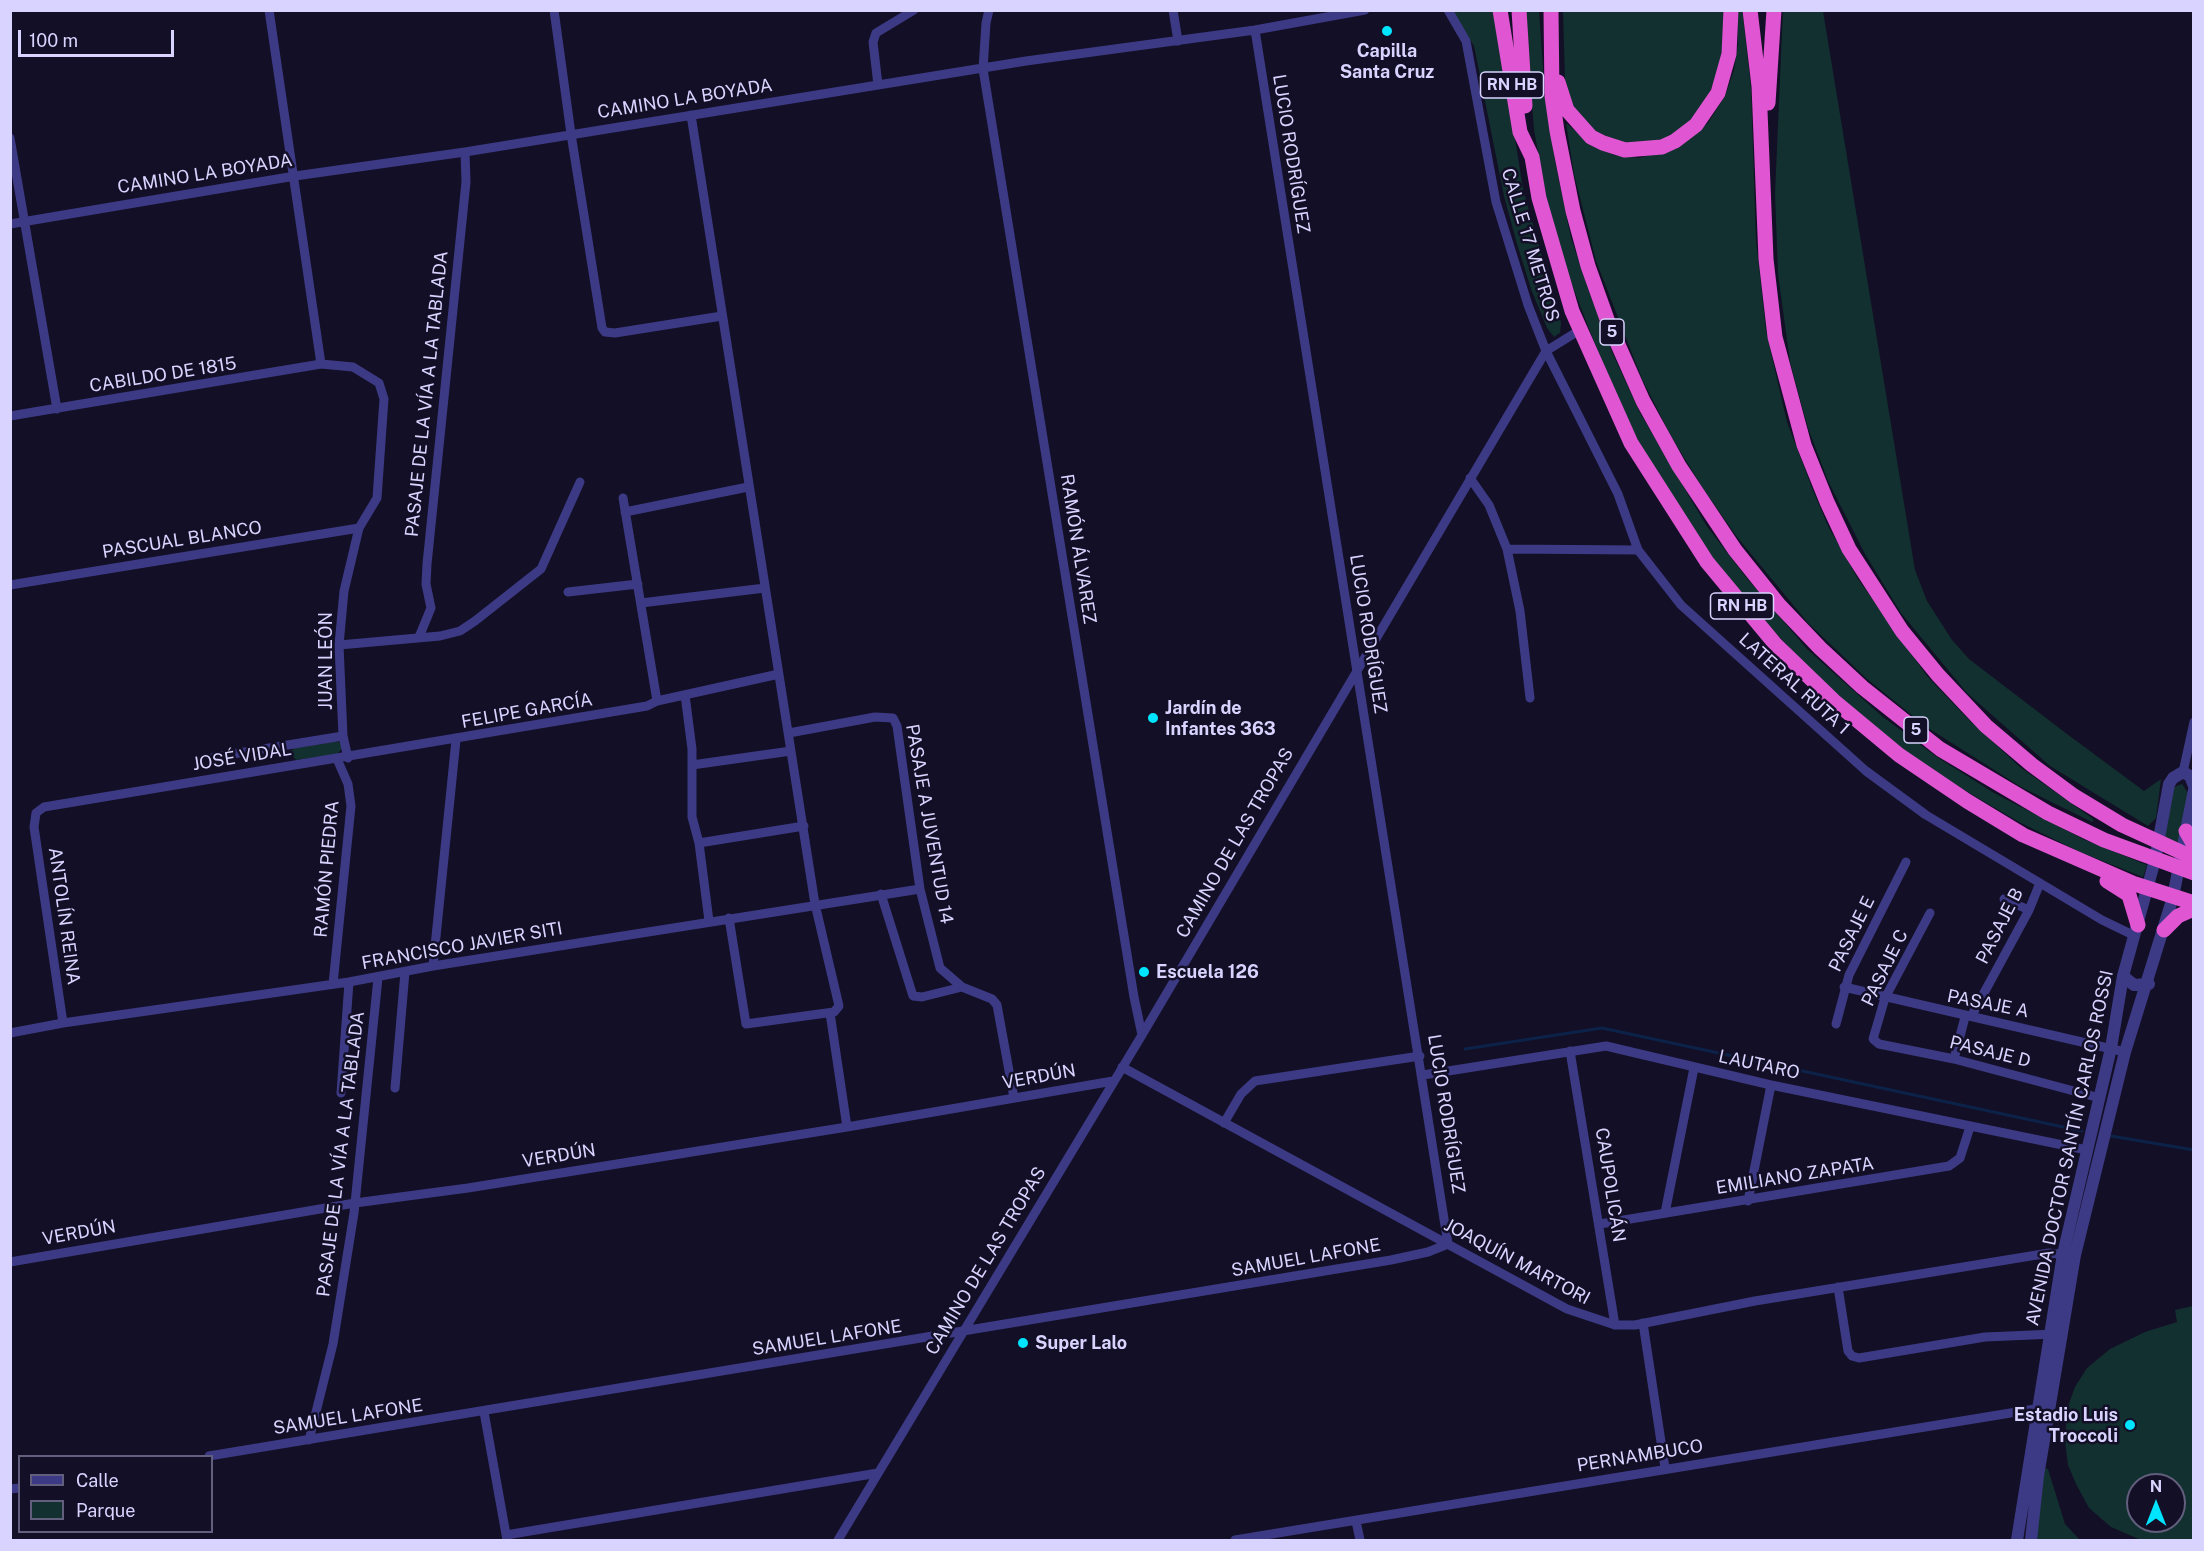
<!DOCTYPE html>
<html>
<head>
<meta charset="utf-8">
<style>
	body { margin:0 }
	#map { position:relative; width:2204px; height:1551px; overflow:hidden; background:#130f26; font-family:"Public Sans",sans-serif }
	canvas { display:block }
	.frame { position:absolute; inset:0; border:12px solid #d9d4ff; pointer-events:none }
	.legend { position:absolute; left:18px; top:1455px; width:195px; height:78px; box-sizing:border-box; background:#130f26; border:2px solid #625e7d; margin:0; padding:8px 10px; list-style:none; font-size:18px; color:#d9d4ff }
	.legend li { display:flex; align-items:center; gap:12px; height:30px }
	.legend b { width:30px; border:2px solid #625e7d }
	.north { position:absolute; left:2126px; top:1473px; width:60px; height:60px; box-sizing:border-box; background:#130f26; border:2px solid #625e7d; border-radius:50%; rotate:0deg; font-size:16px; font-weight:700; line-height:24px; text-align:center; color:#d9d4ff }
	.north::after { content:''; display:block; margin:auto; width:21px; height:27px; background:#00e5ff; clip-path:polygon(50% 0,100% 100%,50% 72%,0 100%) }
	.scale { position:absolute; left:18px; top:30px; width:156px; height:27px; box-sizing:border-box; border:3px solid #d9d4ff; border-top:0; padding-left:8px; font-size:18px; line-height:21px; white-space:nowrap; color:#d9d4ff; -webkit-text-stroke:4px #130f26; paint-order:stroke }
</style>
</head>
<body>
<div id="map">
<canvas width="2204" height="1551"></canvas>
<div class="frame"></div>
<ul class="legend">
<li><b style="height:8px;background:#3d3a85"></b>Calle</li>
<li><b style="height:16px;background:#12302f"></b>Parque</li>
</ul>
<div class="north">N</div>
<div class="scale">100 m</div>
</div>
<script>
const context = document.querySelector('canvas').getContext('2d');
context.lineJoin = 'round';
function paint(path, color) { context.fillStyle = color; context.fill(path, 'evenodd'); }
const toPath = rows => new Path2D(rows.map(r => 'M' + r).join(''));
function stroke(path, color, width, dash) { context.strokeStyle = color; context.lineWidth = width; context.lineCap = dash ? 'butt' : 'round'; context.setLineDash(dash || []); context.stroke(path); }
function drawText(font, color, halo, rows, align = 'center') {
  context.font = font + ' "Public Sans",sans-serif'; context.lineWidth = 5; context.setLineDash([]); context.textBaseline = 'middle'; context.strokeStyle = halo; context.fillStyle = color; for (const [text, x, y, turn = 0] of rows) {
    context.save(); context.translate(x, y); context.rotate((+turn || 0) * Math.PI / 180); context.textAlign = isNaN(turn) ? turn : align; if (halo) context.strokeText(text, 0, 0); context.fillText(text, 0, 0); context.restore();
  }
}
paint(toPath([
	[1783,10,1823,11,1915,570,1927,601,1952,640,1969,659,2067,734,2144,791,2161,779,2156,818,2148,826,2050,766,1967,693,1901,613,1865,554,1828,481,1808,428,1790,362,1778,274,1775,194],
	[1453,11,1495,11,1523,189,1561,323,1560,333,1554,337,1547,328,1531,289,1517,244,1504,196,1474,46],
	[1525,11,1539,11,1545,97,1555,162,1571,238,1589,292,1612,352,1640,413,1706,525,1745,576,1807,649,1883,717,1937,757,1994,793,2085,840,2147,865,2143,877,2080,852,2019,822,1961,788,1905,751,1852,709,1804,663,1757,613,1713,558,1646,456,1612,388,1564,264,1547,200,1534,130],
	[1563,11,1724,11,1724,42,1716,80,1699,113,1681,130,1660,141,1628,144,1605,138,1588,126,1573,107,1565,81],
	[1737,11,1742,11,1743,17,1751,88,1756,240,1766,331,1787,422,1812,488,1828,526,1858,579,1927,676,1969,720,2020,767,2089,816,2094,820,2092,822,2021,787,1925,726,1867,679,1808,623,1737,537,1702,487,1671,436,1642,379,1596,261,1574,174,1566,123,1593,146,1614,155,1639,158,1678,147,1708,123,1725,96,1734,70,1738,44],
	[334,742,339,742,343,748,337,754,296,760,289,752,295,748],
	[2182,784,2188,793,2180,843,2165,837,2174,787],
	[2193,1306,2193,1540,2141,1540,2111,1527,2089,1508,2076,1484,2068,1465,2065,1441,2067,1409,2075,1387,2087,1368,2110,1349,2145,1332,2177,1322,2175,1310],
	[2138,1485,2174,1485,2174,1521,2138,1521],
	[2044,1468,2048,1469,2065,1524,2080,1540,2036,1540]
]), '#12302f');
stroke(toPath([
	[1465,1049,1602,1028,2082,1131],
	[2111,1136,2194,1150]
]), '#0c2248', 3);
stroke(toPath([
	[269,10,321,364],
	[554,10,571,134,602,328,605,332,615,333,722,316],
	[989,10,986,23,983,69,1134,997,1142,1035],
	[1173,10,1178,41],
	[1448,10,1466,41,1496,202,1528,305,1546,351,1618,494,1638,550,1681,605,1866,771,1926,815,2102,920,2135,936],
	[878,85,873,42,876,33,914,10],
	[691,115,815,904,839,1006,834,1012,746,1024,729,918],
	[10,138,57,409],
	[10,224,295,176,465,152,1026,61,1255,30,1365,10],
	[10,416,321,364,353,367,379,383,384,399,377,498,359,528,344,591,339,645,343,736,348,758],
	[1470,478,1489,505,1507,549,1520,611,1530,698],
	[623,498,657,701],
	[625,512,748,487],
	[1507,549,1638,550],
	[10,585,359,528],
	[568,592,638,584],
	[641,603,765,588],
	[419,637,431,608,426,584,427,564,466,182,465,152],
	[339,645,440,636,460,631,475,621,541,569,580,482],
	[685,695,692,749,692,817,699,843,709,921],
	[789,733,875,717,893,718,897,726,920,889,940,968,962,987,992,999,997,1005,1014,1098],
	[214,757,343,736],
	[692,765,791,751],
	[2183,772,2194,722],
	[699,843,804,826],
	[881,894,913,996,922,997,962,987],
	[2004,899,2029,910],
	[1930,913,1885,998,1873,1039,1879,1044,1954,1059,2100,1098],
	[433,966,456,740],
	[333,984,351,806,348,784,337,759],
	[1844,987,2125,1052],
	[830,1013,847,1127],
	[1972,1015,2029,910,2040,883],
	[63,1023,34,827,36,813,44,807,647,706,657,701,779,674],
	[1836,1024,1849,975,1906,862],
	[10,1033,63,1023,349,982,433,966,920,889],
	[1570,1051,1615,1325],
	[1954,1059,1965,1017],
	[1122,1067,1567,1309,1615,1325,1635,1325,1755,1301,2049,1253,2069,1255],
	[1423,1075,1606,1046,1771,1085,2087,1150],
	[395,1088,405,972],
	[341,1093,349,982],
	[1224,1123,1241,1094,1255,1081,1420,1056],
	[1748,1201,1771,1085],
	[1665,1213,1694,1068],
	[1600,1224,1949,1166,1960,1158,1970,1127],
	[10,1262,355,1203,468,1188,847,1127,1113,1081],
	[1838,1287,1848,1351,1852,1356,1859,1358,1985,1337,2055,1334],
	[1643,1323,1665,1468],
	[484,1412,507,1540],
	[309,1440,333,1344,354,1213,378,978],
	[209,1456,1391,1260,1428,1252,1448,1244,1255,30],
	[10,1489,20,1488],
	[1356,1521,1360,1540],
	[506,1535,878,1473],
	[838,1540,1142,1035,1546,351,1580,330],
	[1235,1540,2041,1408]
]), '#3d3a85', 9);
stroke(toPath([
	[2123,976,2134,985,2149,984],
	[2017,1540,2063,1254,2111,1048,2123,976,2155,860,2169,784,2173,778,2183,772,2190,776,2194,786],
	[2031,1540,2038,1476,2075,1255,2125,1052,2173,897,2194,790]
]), '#3d3a85', 12);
stroke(toPath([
	[1500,10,1520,132,1532,157,1539,198,1572,311,1631,443,1707,562,1776,645,1834,701,1899,755,1967,801,2023,835,2135,884,2194,903],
	[1519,10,1525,106],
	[1551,10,1552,96,1557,131,1573,211,1588,266,1608,322,1643,401,1679,466,1735,550,1779,605,1820,648,1862,687,1940,749,2048,813,2104,840,2194,873],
	[1750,10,1759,86,1766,259,1775,337,1804,445,1827,502,1849,549,1902,631,1938,675,1986,726,2032,765,2074,796,2122,825,2194,858],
	[1558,82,1567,110,1591,137,1603,143,1625,150,1662,147,1675,141,1696,125,1718,93,1729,54,1731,10],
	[1768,103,1774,10],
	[2186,831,2194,845],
	[2107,881,2129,895,2138,925],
	[2164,930,2178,916,2194,909]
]), '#e055d1', 15);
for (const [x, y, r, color] of [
	[1387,31,6,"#00e5ff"],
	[1153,718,6,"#00e5ff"],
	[1144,972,6,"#00e5ff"],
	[1023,1343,6,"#00e5ff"],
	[2130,1425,6,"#00e5ff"]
]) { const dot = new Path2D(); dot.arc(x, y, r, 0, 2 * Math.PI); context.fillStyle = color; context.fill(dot); stroke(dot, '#130f26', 2); }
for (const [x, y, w] of [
	[1512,85,63],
	[1612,332,24],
	[1742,606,63],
	[1916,730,24]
]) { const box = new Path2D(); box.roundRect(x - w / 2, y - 13, w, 26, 4.5); context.fillStyle = '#130f26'; context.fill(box); stroke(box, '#d9d4ff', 1.5); }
drawText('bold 16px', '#d9d4ff', null, [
	["RN HB",1512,85],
	["5",1612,332],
	["RN HB",1742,606],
	["5",1916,730]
]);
drawText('bold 18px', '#d9d4ff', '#130f26', [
	["Capilla",1387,51,"center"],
	["Santa Cruz",1387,72,"center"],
	["Jardín de",1165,708],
	["Infantes 363",1165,729],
	["Escuela 126",1156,972],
	["Super Lalo",1035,1343],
	["Estadio Luis",2118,1415,"right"],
	["Troccoli",2118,1436,"right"]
], 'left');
drawText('18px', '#d9d4ff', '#130f26', [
	["CAMINO LA BOYADA",685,99,-9],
	["LUCIO RODRÍGUEZ",1291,154,81],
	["CAMINO LA BOYADA",205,174,-9],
	["CALLE 17 METROS",1530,245,73],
	["CABILDO DE 1815",163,375,-9],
	["PASAJE DE LA VÍA A LA TABLADA",427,394,-84],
	["PASCUAL BLANCO",182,540,-9],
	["RAMÓN ÁLVAREZ",1078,549,81],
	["LUCIO RODRÍGUEZ",1368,634,81],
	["JUAN LEÓN",326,661,-90],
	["LATERAL RUTA 1",1794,684,42],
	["FELIPE GARCÍA",527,711,-10],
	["JOSÉ VIDAL",242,757,-9],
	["PASAJE A JUVENTUD 14",929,824,80],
	["CAMINO DE LAS TROPAS",1235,843,-60],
	["RAMÓN PIEDRA",327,869,-85],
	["ANTOLÍN REINA",64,916,82],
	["PASAJE B",2000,926,-63],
	["PASAJE E",1852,934,-64],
	["FRANCISCO JAVIER SITI",462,946,-10],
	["PASAJE C",1885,968,-64],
	["PASAJE A",1988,1004,11],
	["PASAJE D",1990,1052,14],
	["LAUTARO",1759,1065,12],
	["VERDÚN",1039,1077,-10],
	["LUCIO RODRÍGUEZ",1446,1114,81],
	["AVENIDA DOCTOR SANTÍN CARLOS ROSSI",2070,1148,-78],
	["PASAJE DE LA VÍA A LA TABLADA",341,1154,-83],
	["VERDÚN",559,1156,-9],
	["EMILIANO ZAPATA",1795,1176,-9],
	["CAUPOLICÁN",1610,1185,81],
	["VERDÚN",79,1233,-10],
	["SAMUEL LAFONE",1306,1258,-10],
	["CAMINO DE LAS TROPAS",986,1261,-59],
	["JOAQUÍN MARTORI",1517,1262,28],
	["SAMUEL LAFONE",827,1338,-9],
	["SAMUEL LAFONE",348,1417,-9],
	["PERNAMBUCO",1640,1456,-9]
]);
</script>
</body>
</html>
